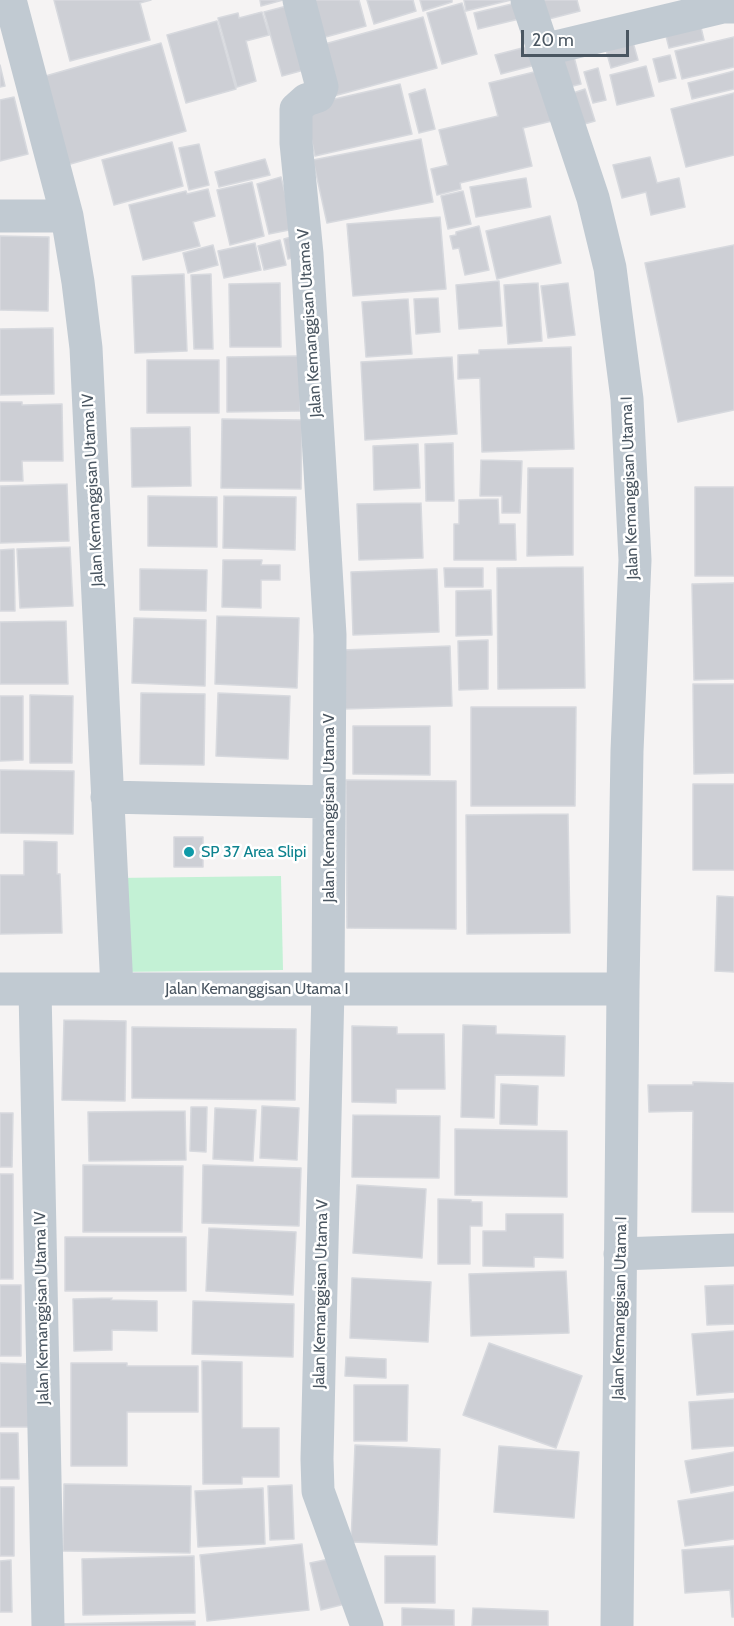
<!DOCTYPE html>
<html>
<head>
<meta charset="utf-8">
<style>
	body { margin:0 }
	#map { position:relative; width:734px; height:1626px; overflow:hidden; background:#f5f3f3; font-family:Cabin,sans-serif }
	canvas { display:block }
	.scale { position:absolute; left:521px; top:30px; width:108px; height:27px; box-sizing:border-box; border:3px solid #4a5661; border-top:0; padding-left:8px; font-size:18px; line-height:21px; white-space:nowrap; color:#4a5661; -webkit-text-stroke:4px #fff; paint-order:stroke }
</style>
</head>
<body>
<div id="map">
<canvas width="734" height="1626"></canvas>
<div class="scale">20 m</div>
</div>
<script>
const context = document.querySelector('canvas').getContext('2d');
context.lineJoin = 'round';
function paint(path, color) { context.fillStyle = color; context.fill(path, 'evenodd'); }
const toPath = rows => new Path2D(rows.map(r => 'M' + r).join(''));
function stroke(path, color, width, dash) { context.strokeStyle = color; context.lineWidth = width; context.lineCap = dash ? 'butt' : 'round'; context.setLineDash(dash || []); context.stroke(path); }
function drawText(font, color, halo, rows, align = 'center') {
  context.font = font + ' Cabin,sans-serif'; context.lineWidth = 5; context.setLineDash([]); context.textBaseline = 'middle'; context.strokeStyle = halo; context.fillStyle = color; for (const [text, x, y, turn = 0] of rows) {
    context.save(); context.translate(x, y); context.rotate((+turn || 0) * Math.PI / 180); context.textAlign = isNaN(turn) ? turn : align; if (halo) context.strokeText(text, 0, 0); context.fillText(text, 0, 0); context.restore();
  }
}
paint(toPath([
	[281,876,283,970,116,972,115,878]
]), '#c3f1d5');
const building = toPath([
	[54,0,151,0,140,3,150,40,70,61,54,0],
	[260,0,283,0,261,6,260,0],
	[311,0,359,0,366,26,322,38,311,0],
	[367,0,413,0,416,11,374,24,367,0],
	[420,0,452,0,452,2,423,11,420,0],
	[464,0,511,0,466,11,464,0],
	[537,0,577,0,580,11,541,21,537,0],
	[298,3,315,67,282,76,264,12,298,3],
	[462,3,477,54,442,64,427,13,462,3],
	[516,3,519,19,478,29,474,13,516,3],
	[262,12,269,35,246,41,256,81,237,87,218,18,238,13,239,18,262,12],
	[423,17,437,68,334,96,321,45,423,17],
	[699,19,704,40,669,48,664,28,699,19],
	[217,21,236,89,186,103,167,35,217,21],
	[631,35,638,60,611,68,604,43,631,35],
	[734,37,734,67,682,79,675,51,734,37],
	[161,43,186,131,67,165,42,77,161,43],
	[534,45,539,64,501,74,495,55,534,45],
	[572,49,581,84,565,88,557,53,572,49],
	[670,55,676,78,659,82,653,59,670,55],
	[0,65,5,86,0,87,0,65],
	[646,66,654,96,617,105,610,75,646,66],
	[598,68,606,100,593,103,584,72,598,68],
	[538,71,552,121,523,128,532,166,460,183,461,189,437,195,431,169,448,165,439,130,498,116,489,83,538,71],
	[734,71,734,89,692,99,688,83,734,71],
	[400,84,412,134,315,156,304,106,400,84],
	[425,89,435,129,419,133,409,94,425,89],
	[585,89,595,121,574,127,564,96,585,89],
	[734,93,734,155,686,167,671,109,734,93],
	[14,97,28,154,0,161,0,100,14,97],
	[421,139,433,202,327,223,313,160,421,139],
	[172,142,183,186,114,205,102,160,172,142],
	[199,144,209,185,189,190,179,148,199,144],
	[650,157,657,183,679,178,685,207,651,215,646,192,622,198,613,165,650,157],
	[265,159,270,175,219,187,215,172,265,159],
	[281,177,294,229,269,234,257,184,281,177],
	[526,178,531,207,476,217,470,187,526,178],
	[252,182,264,236,230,245,217,190,252,182],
	[208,189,215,216,193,222,200,246,143,260,129,205,186,191,187,194,208,189],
	[463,191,471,224,448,229,441,196,463,191],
	[550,216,561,263,497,279,486,231,550,216],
	[440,217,446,289,353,296,347,224,440,217],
	[479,226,489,270,465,275,459,248,453,249,450,236,456,235,456,232,479,226],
	[298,235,303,255,288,259,284,239,298,235],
	[0,236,49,237,48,311,0,310,0,236],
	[280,240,286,265,264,270,258,246,280,240],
	[255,243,261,270,224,278,218,251,255,243],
	[213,245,218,265,188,273,183,253,213,245],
	[734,245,734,410,678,422,645,263,734,245],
	[184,274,187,351,135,353,132,276,184,274],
	[211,274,213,349,194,349,191,275,211,274],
	[499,281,502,326,459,329,456,285,499,281],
	[280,283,281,347,230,347,229,284,280,283],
	[538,283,542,341,508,344,504,285,538,283],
	[568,283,575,335,548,338,541,286,568,283],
	[438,298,440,332,416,334,414,299,438,298],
	[408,299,412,354,366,357,362,302,408,299],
	[53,328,54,394,0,395,0,329,53,328],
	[571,347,574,449,482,452,480,378,458,379,458,355,479,354,479,350,571,347],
	[300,356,300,411,227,412,227,357,300,356],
	[452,357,457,434,365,440,361,362,452,357],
	[147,360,219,360,219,413,147,413,147,360],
	[0,402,22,402,22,405,62,404,63,461,22,461,23,481,0,481,0,402],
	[222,419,302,420,301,489,221,488,222,419],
	[190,427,191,486,132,487,131,428,190,427],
	[453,443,454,501,426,501,425,444,453,443],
	[418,444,420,488,374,490,373,446,418,444],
	[481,460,522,461,520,513,502,513,502,496,480,496,481,460],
	[528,468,573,468,573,555,527,556,528,468],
	[67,484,69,541,0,543,0,486,67,484],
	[695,487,734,487,734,576,695,576,695,487],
	[148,496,217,497,217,547,148,546,148,496],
	[224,496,296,497,295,550,223,548,224,496],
	[498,499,499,524,515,524,516,560,454,560,454,524,459,524,459,500,498,499],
	[421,503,423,558,359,560,357,504,421,503],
	[70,547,73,606,20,608,17,549,70,547],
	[14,549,15,611,0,611,0,550,14,549],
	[223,560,262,560,261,565,280,565,280,580,261,580,261,608,222,607,223,560],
	[583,567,585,688,498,689,497,568,583,567],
	[444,568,483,568,483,587,445,587,444,568],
	[140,569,207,570,206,611,140,610,140,569],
	[437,569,439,632,353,635,351,572,437,569],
	[734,583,734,679,694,680,692,584,734,583],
	[491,590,492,635,456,636,456,591,491,590],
	[217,616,299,618,297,688,215,684,217,616],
	[134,618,206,620,205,686,132,683,134,618],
	[66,621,68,684,0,684,0,622,66,621],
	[488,640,488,689,459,690,458,641,488,640],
	[450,646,452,706,344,709,342,650,450,646],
	[693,684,734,684,734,773,694,774,693,684],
	[141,693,205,694,204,765,140,764,141,693],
	[218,693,290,696,288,759,216,756,218,693],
	[30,695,73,696,72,763,30,763,30,695],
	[0,696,23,696,23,760,0,761,0,696],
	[471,707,576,707,575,806,471,806,471,707],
	[353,726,430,726,430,775,353,774,353,726],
	[0,770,74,771,73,834,0,833,0,770],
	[346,780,456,781,456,929,347,928,346,780],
	[693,784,734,784,734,870,693,870,693,784],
	[568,814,570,933,467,934,466,815,568,814],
	[174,837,203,837,203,867,174,867,174,837],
	[24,841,57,842,57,874,60,874,62,933,0,934,0,875,24,875,24,841],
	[717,896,734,897,734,972,715,971,717,896],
	[64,1020,126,1021,125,1101,62,1100,64,1020],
	[463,1025,496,1026,496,1034,565,1036,564,1076,495,1075,494,1118,461,1117,463,1025],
	[352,1026,397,1027,397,1034,444,1034,445,1089,396,1089,396,1103,352,1102,352,1026],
	[132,1027,296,1029,295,1100,132,1098,132,1027],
	[693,1082,734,1083,734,1212,692,1212,693,1111,649,1112,648,1085,693,1085,693,1082],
	[501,1084,538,1086,537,1125,500,1124,501,1084],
	[262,1106,299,1108,297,1160,260,1158,262,1106],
	[191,1107,207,1107,206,1152,190,1151,191,1107],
	[215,1108,256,1110,253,1161,213,1159,215,1108],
	[185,1111,186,1160,89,1161,88,1112,185,1111],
	[0,1113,13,1113,12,1167,0,1167,0,1113],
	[353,1115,440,1116,439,1178,352,1177,353,1115],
	[455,1129,567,1131,567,1197,455,1195,455,1129],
	[83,1165,183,1166,182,1232,83,1232,83,1165],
	[203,1165,301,1168,299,1226,202,1223,203,1165],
	[0,1174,13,1174,13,1279,0,1279,0,1174],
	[357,1185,426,1189,422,1258,353,1253,357,1185],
	[438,1199,471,1200,471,1202,482,1202,482,1226,470,1226,470,1264,438,1264,438,1199],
	[506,1214,563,1214,563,1258,534,1257,534,1267,483,1266,483,1231,506,1231,506,1214],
	[209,1228,296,1232,293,1295,206,1291,209,1228],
	[65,1237,186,1237,186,1291,65,1291,65,1237],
	[566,1271,569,1333,471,1336,469,1274,566,1271],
	[352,1278,431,1282,428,1342,350,1338,352,1278],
	[0,1285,21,1285,21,1356,0,1356,0,1285],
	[734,1285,734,1324,707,1325,705,1286,734,1285],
	[112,1298,111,1300,157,1301,157,1331,112,1330,112,1350,74,1351,73,1299,112,1298],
	[193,1301,294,1304,293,1357,192,1354,193,1301],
	[734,1331,734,1392,697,1395,692,1334,734,1331],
	[489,1343,582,1376,556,1448,463,1415,489,1343],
	[346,1357,386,1359,386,1378,345,1376,346,1357],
	[202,1361,242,1362,242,1428,279,1428,279,1477,242,1477,242,1484,203,1484,202,1361],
	[0,1363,32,1364,32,1427,0,1427,0,1363],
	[71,1363,127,1363,127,1366,198,1366,198,1412,127,1412,127,1466,71,1466,71,1363],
	[354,1385,408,1385,407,1441,354,1441,354,1385],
	[734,1399,734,1446,692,1449,689,1402,734,1399],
	[0,1433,18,1433,19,1479,0,1479,0,1433],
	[355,1445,440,1449,437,1545,351,1542,355,1445],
	[499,1446,579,1452,574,1518,494,1512,499,1446],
	[734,1452,734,1485,691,1493,685,1461,734,1452],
	[64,1484,191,1486,190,1553,63,1551,64,1484],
	[292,1485,294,1539,270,1540,268,1486,292,1485],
	[0,1487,14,1487,14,1556,0,1556,0,1487],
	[263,1488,265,1544,198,1547,195,1491,263,1488],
	[734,1492,734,1539,685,1546,678,1501,734,1492],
	[302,1544,309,1610,207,1621,200,1555,302,1544],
	[734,1546,734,1617,732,1617,730,1590,685,1593,682,1550,734,1546],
	[194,1556,195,1613,83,1615,82,1559,194,1556],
	[385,1556,435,1556,435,1603,385,1603,385,1556],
	[334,1558,345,1604,321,1610,310,1563,334,1558],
	[11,1560,12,1612,0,1612,0,1561,11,1560],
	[402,1608,454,1610,454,1626,402,1626,402,1608],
	[473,1608,548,1611,548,1626,472,1626,473,1608],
	[195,1621,195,1626,55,1626,55,1624,195,1621]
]);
paint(building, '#cdcfd5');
stroke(building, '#d7d9de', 1.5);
stroke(toPath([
	[10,0,67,216,78,282,86,348,117,989],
	[299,0,322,87,318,96,306,100,296,109,296,143,307,254,330,635,328,989,317,1459,318,1491,367,1626],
	[527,0,593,198,610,268,627,399,635,560,627,751,623,989,617,1626],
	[543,50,723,7,734,7],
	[0,216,67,216],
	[107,797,329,802],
	[0,989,623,989],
	[35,989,48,1626],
	[620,1254,734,1250]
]), '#c1cad2', 33);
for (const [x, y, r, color] of [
	[189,852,6,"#0f9aa8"]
]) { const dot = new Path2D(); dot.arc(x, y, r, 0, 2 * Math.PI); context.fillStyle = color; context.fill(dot); stroke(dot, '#fff', 2); }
drawText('16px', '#4a5661', '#fff', [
	["Jalan Kemanggisan Utama V",310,323,-94],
	["Jalan Kemanggisan Utama I",630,488,-92],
	["Jalan Kemanggisan Utama IV",93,490,-93],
	["Jalan Kemanggisan Utama V",329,808,-90],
	["Jalan Kemanggisan Utama I",257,989],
	["Jalan Kemanggisan Utama V",321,1294,-89],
	["Jalan Kemanggisan Utama IV",42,1308,-91],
	["Jalan Kemanggisan Utama I",620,1308,-89]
]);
drawText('16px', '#0d838f', '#fff', [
	["SP 37 Area Slipi",201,852]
], 'left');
</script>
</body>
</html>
